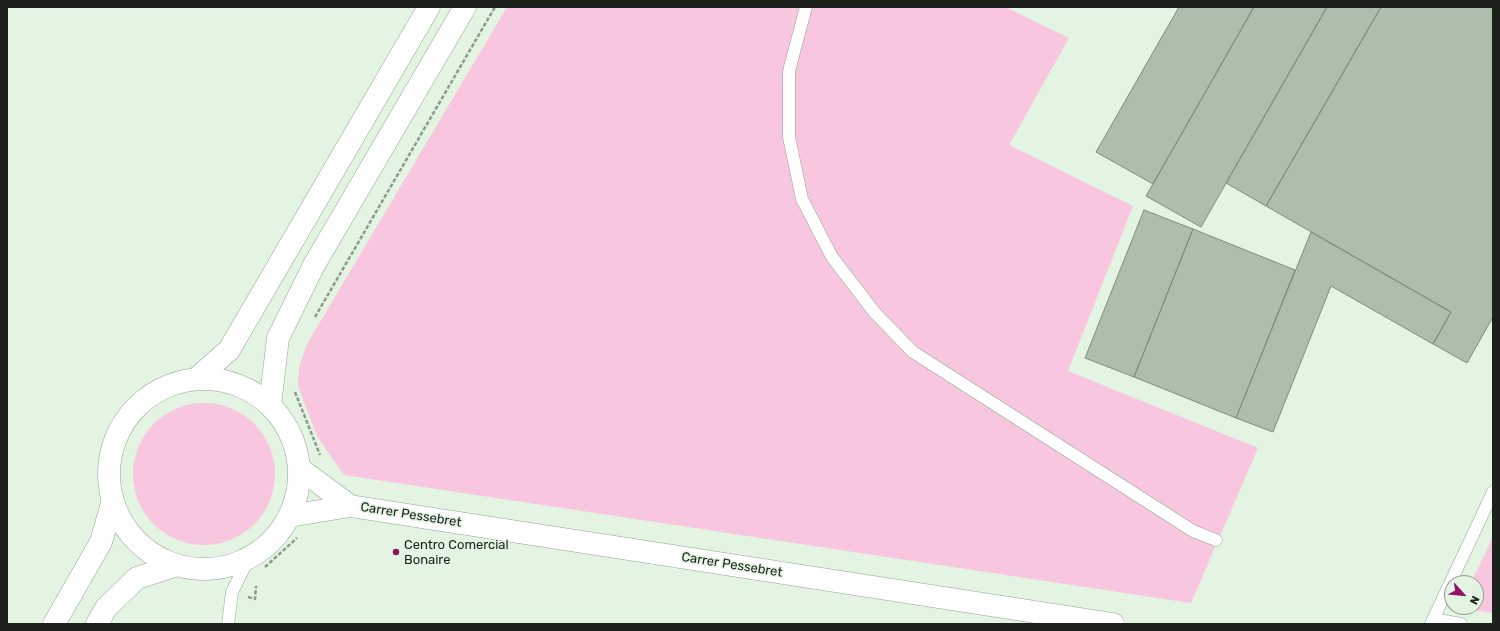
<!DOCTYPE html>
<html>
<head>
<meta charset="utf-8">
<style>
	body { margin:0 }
	#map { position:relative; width:1500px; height:631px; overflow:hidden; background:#e3f4e2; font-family:Rubik,sans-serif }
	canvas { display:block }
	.frame { position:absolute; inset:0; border:8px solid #1c221b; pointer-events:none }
	.north { position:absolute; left:1444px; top:575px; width:40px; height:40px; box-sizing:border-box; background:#e3f4e2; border:1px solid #93a092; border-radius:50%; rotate:117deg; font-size:11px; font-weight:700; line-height:16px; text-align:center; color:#1c221b }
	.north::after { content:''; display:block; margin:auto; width:14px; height:18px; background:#961066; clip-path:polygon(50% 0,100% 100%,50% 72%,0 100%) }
</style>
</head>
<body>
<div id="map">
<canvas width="1500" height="631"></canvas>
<div class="frame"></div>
<div class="north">N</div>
</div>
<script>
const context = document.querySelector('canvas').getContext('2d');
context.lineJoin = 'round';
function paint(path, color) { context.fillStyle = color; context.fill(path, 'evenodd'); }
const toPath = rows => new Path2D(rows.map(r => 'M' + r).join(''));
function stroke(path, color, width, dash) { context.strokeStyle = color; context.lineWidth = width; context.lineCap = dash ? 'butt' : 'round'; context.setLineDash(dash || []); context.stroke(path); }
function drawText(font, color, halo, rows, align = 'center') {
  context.font = font + ' Rubik,sans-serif'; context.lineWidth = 3; context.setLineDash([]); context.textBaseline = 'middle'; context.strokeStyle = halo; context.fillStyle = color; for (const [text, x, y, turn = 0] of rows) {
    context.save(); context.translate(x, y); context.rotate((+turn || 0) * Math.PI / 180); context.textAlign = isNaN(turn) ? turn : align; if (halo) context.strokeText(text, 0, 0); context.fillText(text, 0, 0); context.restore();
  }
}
paint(toPath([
	[507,7,1005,7,1069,38,1009,145,1133,206,1068,371,1258,448,1191,603,344,475,317,436,298,386,299,367,307,344],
	'133 474a71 71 0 1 1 142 0a71 71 0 1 1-142 0Z',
	[1493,537,1493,613,1460,608,1476,607,1476,583,1471,583]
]), '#f8c6de');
const building = toPath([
	[1179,7,1254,7,1153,184,1096,152,1179,7],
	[1254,7,1327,7,1201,227,1146,196,1254,7],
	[1327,7,1381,7,1266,206,1226,183,1327,7],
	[1381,7,1493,7,1493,317,1467,363,1433,344,1451,312,1266,206,1381,7],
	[1144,210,1193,229,1134,377,1085,358,1144,210],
	[1193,229,1295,270,1236,418,1134,377,1193,229],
	[1311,232,1451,312,1433,344,1331,286,1273,432,1236,418,1311,232]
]);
paint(building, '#adbeac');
stroke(building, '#7d8d7c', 1);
const service = toPath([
	[806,7,789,71,789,137,802,199,832,257,875,313,913,352,1193,531,1216,540],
	[1433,619,1461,624],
	[228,624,232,592,249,558],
	[1431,624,1493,492]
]);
const minor = toPath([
	[196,379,229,350,429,7],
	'109 474a95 95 0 1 1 190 0a95 95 0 1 1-190 0Z',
	[270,405,278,338,314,265,465,7],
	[299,468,350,506],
	[289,516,350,506,1113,624],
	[54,624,101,542,113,500],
	[97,624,106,608,137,578,177,565]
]);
stroke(service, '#94a493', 13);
stroke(minor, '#94a493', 23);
stroke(toPath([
	[315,317,495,7],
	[295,392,320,455],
	[265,567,297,538],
	[248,597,255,599,256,586]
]), '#8e9a8d', 2.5, [4, 2]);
stroke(service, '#fff', 12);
stroke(minor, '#fff', 22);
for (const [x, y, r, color] of [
	[396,552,4,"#961066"]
]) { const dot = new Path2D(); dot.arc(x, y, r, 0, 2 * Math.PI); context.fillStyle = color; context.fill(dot); stroke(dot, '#e3f4e2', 1.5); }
drawText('13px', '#1c221b', '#e3f4e2', [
	["Carrer Pessebret",411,515,9],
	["Carrer Pessebret",732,565,9]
]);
drawText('13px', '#1c221b', '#e3f4e2', [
	["Centro Comercial",404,545],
	["Bonaire",404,560]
], 'left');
</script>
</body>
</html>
